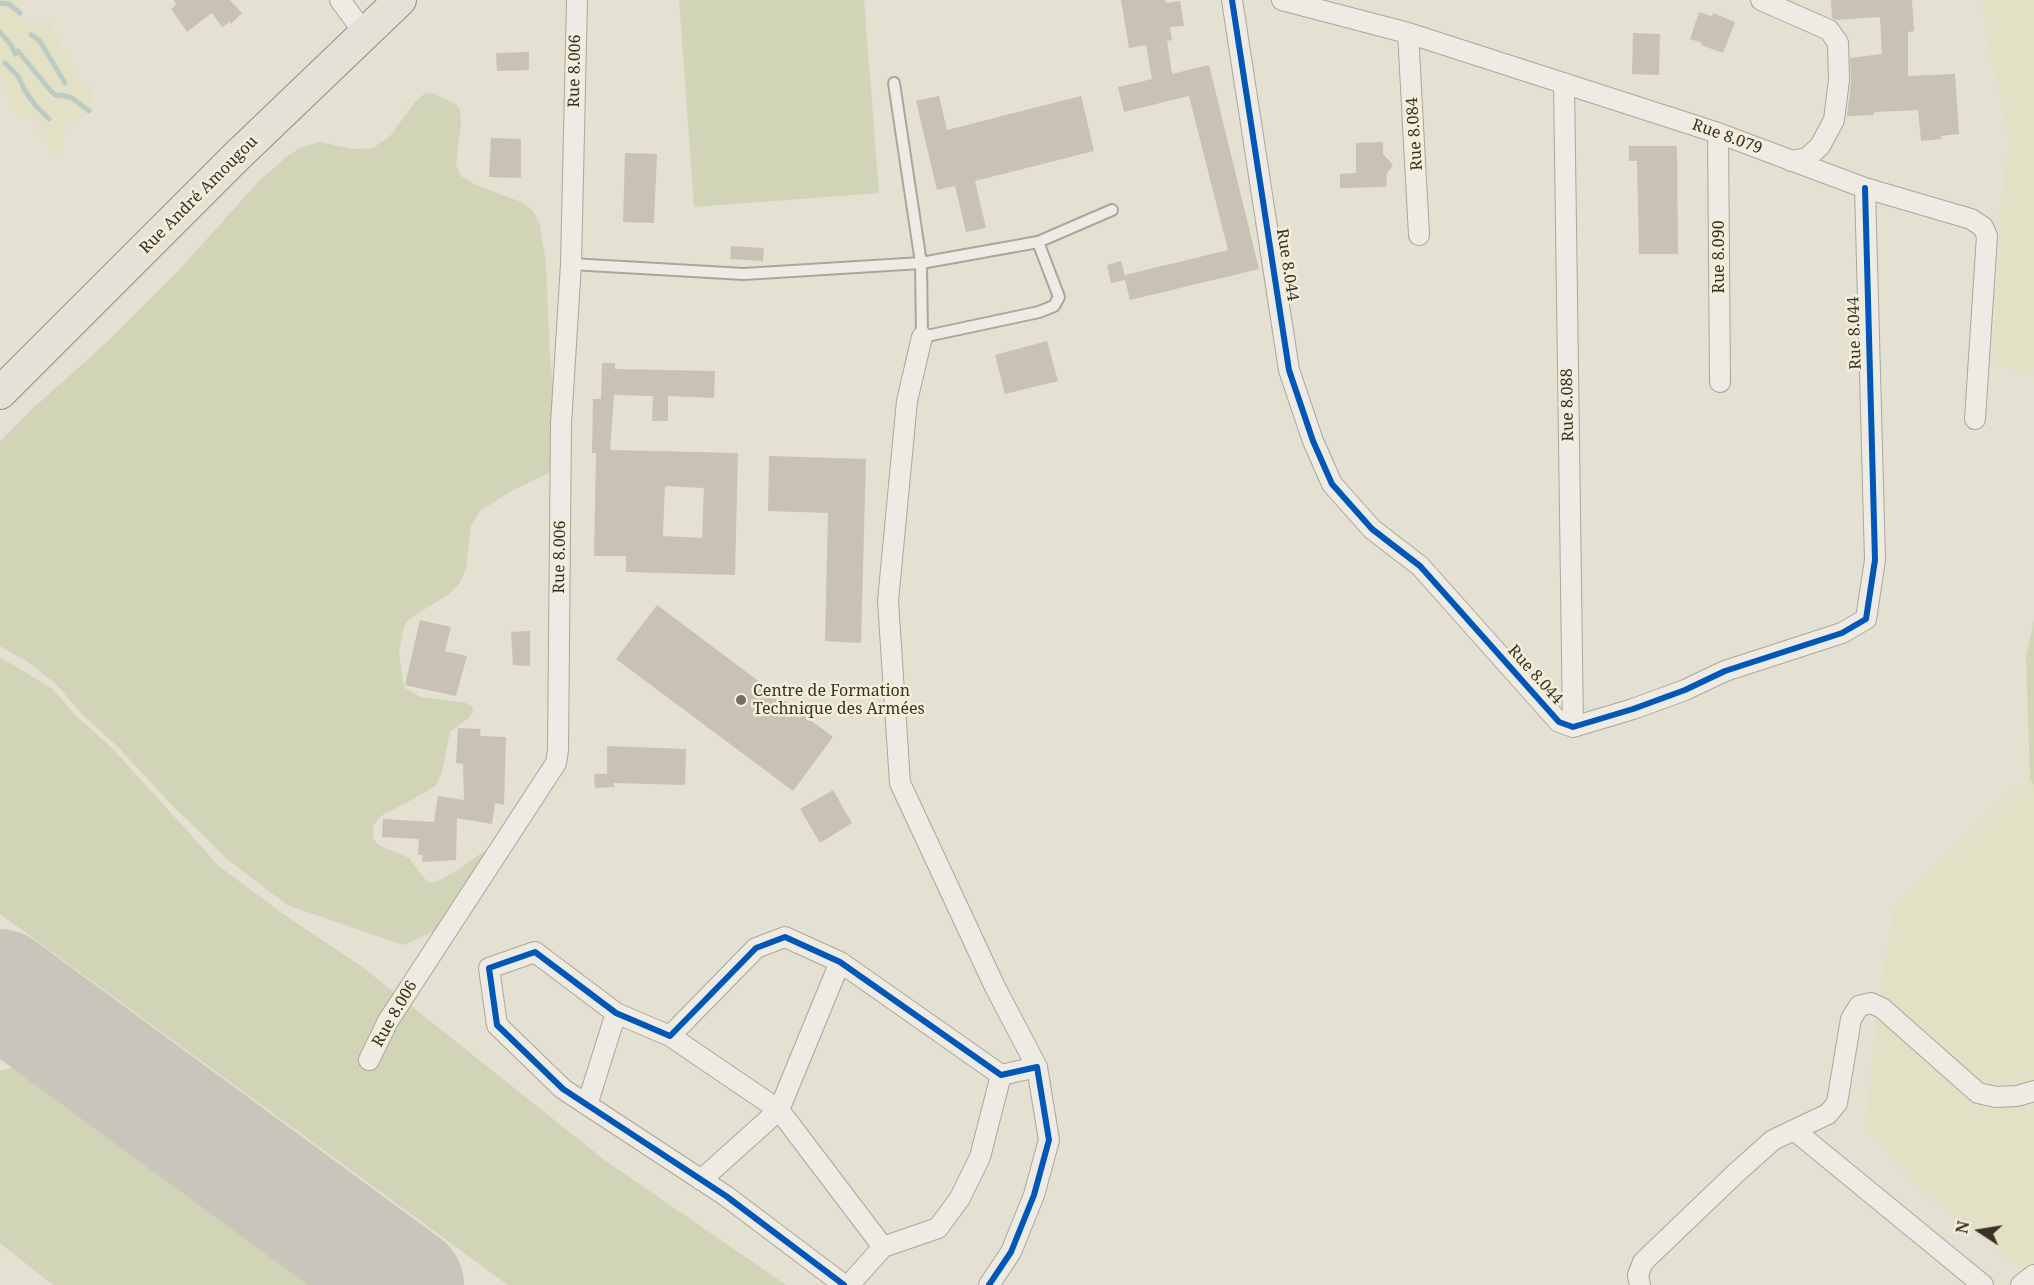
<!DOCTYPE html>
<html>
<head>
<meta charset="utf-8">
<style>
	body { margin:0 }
	#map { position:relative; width:2034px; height:1285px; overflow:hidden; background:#e4e1d3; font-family:"Noto Serif",serif }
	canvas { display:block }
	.north { position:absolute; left:1950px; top:1201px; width:60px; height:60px; -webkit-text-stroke:4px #f4efdb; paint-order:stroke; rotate:282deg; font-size:16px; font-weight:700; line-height:24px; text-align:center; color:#3a3023 }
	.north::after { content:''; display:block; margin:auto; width:21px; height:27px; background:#3a3023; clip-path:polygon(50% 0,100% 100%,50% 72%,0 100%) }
</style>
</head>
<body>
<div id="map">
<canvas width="2034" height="1285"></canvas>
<div class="north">N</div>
</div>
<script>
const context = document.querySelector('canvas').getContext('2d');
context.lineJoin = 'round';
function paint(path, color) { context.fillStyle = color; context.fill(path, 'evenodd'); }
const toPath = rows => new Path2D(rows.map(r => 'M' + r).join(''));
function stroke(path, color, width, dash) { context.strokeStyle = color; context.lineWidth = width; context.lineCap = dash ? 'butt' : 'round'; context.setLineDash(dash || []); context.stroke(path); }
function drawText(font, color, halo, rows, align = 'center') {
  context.font = font + ' "Noto Serif",serif'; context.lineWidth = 5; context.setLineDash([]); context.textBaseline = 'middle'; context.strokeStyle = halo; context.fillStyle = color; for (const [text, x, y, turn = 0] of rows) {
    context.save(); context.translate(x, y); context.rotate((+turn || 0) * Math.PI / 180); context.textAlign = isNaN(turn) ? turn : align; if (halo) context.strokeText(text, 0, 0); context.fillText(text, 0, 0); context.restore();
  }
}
paint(toPath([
	[0,0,20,0,21,17,27,24,35,26,45,21,50,24,67,57,76,70,70,77,90,87,92,91,93,99,89,111,84,117,70,125,64,135,63,152,52,159,49,159,48,137,44,135,33,120,18,115,0,79],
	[1983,0,2034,0,2034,370,2013,371,1994,362,1994,318,1999,254,2000,211,2009,142,2003,109,1987,39],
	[2030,778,2034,785,2034,1264,2026,1272,1913,1184,1866,1125,1877,1014,1894,906]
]), '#e2e0c5');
paint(toPath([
	[679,0,864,0,879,193,694,207],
	[432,93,456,104,460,110,461,125,456,164,461,176,476,185,521,202,533,211,540,225,546,263,550,359,556,410,554,468,549,473,511,491,480,511,471,525,466,568,460,583,449,594,409,619,404,626,399,653,403,682,405,688,420,697,466,703,472,706,473,711,469,718,450,732,442,772,436,785,428,791,381,816,373,826,373,838,378,845,409,858,425,879,431,883,436,882,458,870,483,852,488,852,451,924,403,945,287,905,227,859,168,801,119,748,79,711,57,685,28,662,0,646,0,442,32,409,106,343,177,272,259,181,286,157,300,148,319,142,354,149,373,148,390,136,415,102,424,94],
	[2034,620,2034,785,2030,778,2026,657],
	[0,657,53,689,74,714,112,748,220,867,282,913,361,966,606,1161,786,1285,508,1285,0,914],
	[16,1067,30,1072,320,1285,53,1285,0,1243,0,1071]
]), '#d1d4b7');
stroke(toPath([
	[0,3,9,4,20,13],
	[0,32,11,45,15,54],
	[31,35,39,40,65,83],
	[18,51,50,90,55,95,60,96],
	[5,63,18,76,24,89,35,105,49,119],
	[61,95,72,98,89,111]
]), '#bccbc4', 5);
stroke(toPath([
	[0,991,13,997]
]), '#c8c6bb', 46);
stroke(toPath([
	[0,987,406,1285]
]), '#c8c6bb', 116);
paint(toPath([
	[174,0,230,0,242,13,231,24,230,22,222,27,212,13,187,32,171,9,176,5],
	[1121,0,1165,0,1166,3,1180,1,1184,26,1170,27,1172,40,1167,41,1172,74,1209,65,1259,269,1130,300,1125,280,1111,283,1107,265,1121,261,1125,275,1228,250,1189,96,1124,112,1118,87,1152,79,1146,45,1129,48],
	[1831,0,1912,0,1914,31,1908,32,1908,76,1955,74,1959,134,1941,136,1941,139,1921,141,1918,110,1874,112,1874,115,1847,116,1851,81,1850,58,1882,54,1880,17,1835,20,1832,18],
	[1699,12,1712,16,1713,13,1735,22,1723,53,1701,45,1702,43,1690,39],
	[1633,33,1660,34,1659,75,1632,74],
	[529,52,529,70,497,71,496,53],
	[939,96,947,130,1081,96,1094,151,975,181,986,228,966,232,955,186,937,190,916,101],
	[491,138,521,139,521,178,489,177],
	[1383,142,1383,154,1393,165,1387,173,1386,187,1340,188,1340,174,1356,173,1356,143],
	[1629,146,1677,146,1678,254,1639,254,1637,161,1629,161],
	[625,153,657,154,654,223,623,222],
	[731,246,764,248,763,261,730,259],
	[1047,341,1058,381,1005,394,995,355],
	[602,363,615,363,615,369,715,371,714,398,668,396,668,421,652,421,653,396,614,395,610,450,738,453,735,575,626,572,626,556,594,556,596,453,592,453,593,399,601,399],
	[665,486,704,488,702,538,663,536],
	[769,456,866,459,861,643,825,641,828,513,768,511],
	[657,605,833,737,793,791,616,659],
	[420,620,451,627,445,651,467,656,456,696,405,685],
	[530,631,530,666,513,665,511,632],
	[458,728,481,729,480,736,506,737,504,805,495,803,492,824,457,818,456,860,422,862,423,855,418,855,419,839,382,837,383,819,434,822,438,796,464,800,463,764,456,763],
	[607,746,686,749,685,785,614,783,614,787,595,788,594,774,607,774],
	[833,790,852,823,820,843,800,809]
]), '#c8c1b4');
const lane = toPath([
	[894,83,921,263,922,337,1039,312,1054,306,1059,297,1038,242],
	[571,264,744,274,921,263,1038,242,1112,210]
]);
const street = toPath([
	[340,0,365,34],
	[1232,0,1289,370,1313,441,1332,484,1372,529,1420,566,1559,722,1573,727,1633,709,1685,690,1725,671,1842,633,1866,619,1875,560,1865,188],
	[1282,0,1408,33,1718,133,1865,188,1971,219,1983,227,1987,236,1975,419],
	[1761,0,1829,30,1838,43,1839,80,1834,120,1820,146,1807,158,1791,161],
	[1408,33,1419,235],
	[1564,83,1573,727],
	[1718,133,1720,382],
	[922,337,907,401,888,601,900,783,995,987,1037,1067],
	[670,1036,779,1110,883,1247,938,1228,960,1198,980,1157,1001,1075],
	[369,1060,388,1021,556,763,558,750,561,424,571,264,577,0],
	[587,1105,616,1013],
	[1794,1130,1983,1285],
	[701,1180,779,1110,840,962],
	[844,1285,726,1196,563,1089,497,1025,489,968,535,952,616,1013,670,1036,756,948,785,937,840,962,1001,1075,1037,1067,1049,1140,1034,1195,1011,1252,989,1285],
	[849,1285,883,1247],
	[1640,1285,1638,1275,1643,1262,1735,1174,1773,1140,1828,1114,1837,1103,1851,1019,1859,1006,1871,1003,1882,1008,1978,1093,1996,1097,2017,1096,2034,1091],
	[2021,1285,2034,1275]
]);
const primary = toPath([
	[0,393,236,157,400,0]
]);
stroke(lane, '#aaa69b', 14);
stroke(street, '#aaa69b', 22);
stroke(primary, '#908c82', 34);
stroke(lane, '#edebe3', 10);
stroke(street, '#edebe3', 20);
stroke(primary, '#e4e2d6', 32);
stroke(toPath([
	[1232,0,1289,370,1313,441,1332,484,1372,529,1420,566,1559,722,1573,727,1633,709,1685,690,1725,671,1842,633,1866,619,1875,560,1865,188],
	[844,1285,726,1196,563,1089,497,1025,489,968,535,952,616,1013,670,1036,756,948,785,937,840,962,1001,1075,1037,1067,1049,1140,1034,1195,1011,1252,989,1285]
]), '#0057b8', 6);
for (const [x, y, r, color] of [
	[741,700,6,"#766e61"]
]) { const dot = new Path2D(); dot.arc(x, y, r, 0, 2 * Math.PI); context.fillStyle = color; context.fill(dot); stroke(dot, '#f4efdb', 2); }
drawText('16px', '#3a3023', '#f4efdb', [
	["Rue 8.006",575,71,-89],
	["Rue 8.084",1415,134,-94],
	["Rue 8.079",1727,137,20],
	["Rue André Amougou",199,195,-45],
	["Rue 8.090",1719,257,-90],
	["Rue 8.044",1287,265,81],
	["Rue 8.044",1855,333,-92],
	["Rue 8.088",1568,405,-91],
	["Rue 8.006",560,557,-89],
	["Rue 8.044",1535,675,48],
	["Rue 8.006",395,1014,-60]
]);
drawText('16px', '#3a3023', '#f4efdb', [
	["Centre de Formation",753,691],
	["Technique des Armées",753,709]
], 'left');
</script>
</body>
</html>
